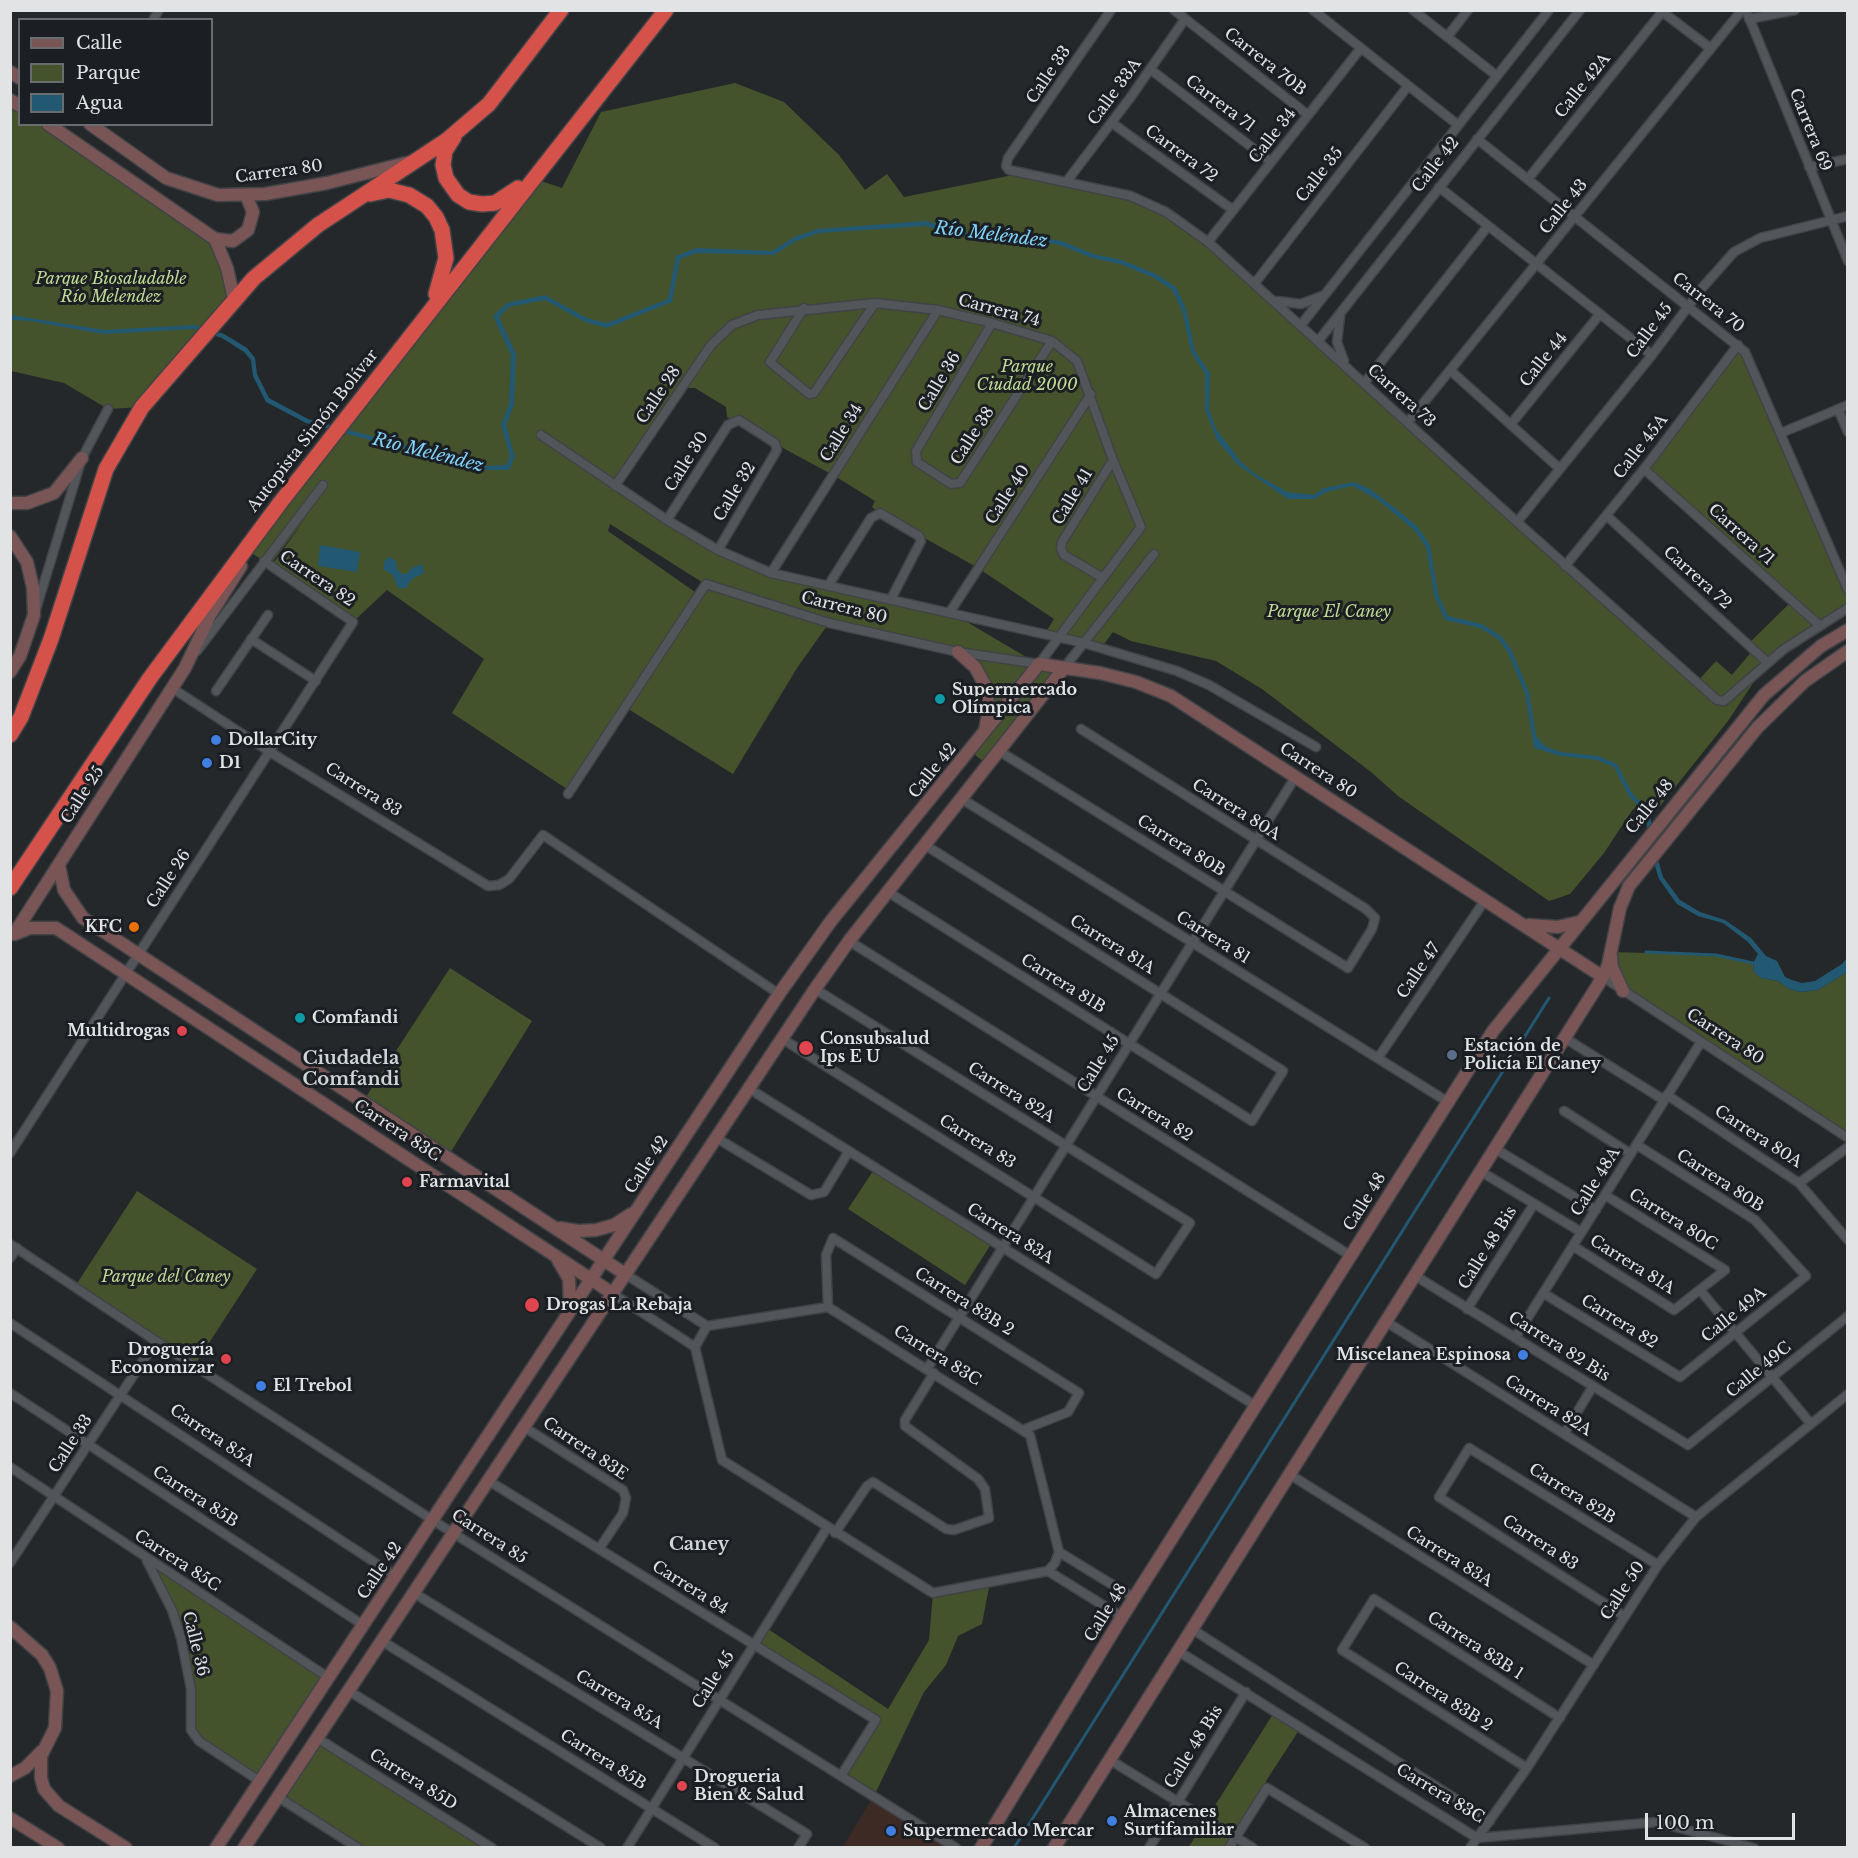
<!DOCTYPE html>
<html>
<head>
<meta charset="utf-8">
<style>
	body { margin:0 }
	#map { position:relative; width:1858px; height:1858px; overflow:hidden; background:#25282b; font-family:"Libre Baskerville",serif }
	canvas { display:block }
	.frame { position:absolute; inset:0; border:12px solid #e1e3e5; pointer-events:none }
	.legend { position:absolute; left:18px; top:18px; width:195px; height:108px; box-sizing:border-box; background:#1b1e22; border:2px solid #6a6d70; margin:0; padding:8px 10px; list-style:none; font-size:18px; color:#e1e3e5 }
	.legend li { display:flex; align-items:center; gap:12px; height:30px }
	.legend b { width:30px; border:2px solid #6a6d70 }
	.scale { position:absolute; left:1645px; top:1813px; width:150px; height:27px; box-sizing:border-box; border:3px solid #e1e3e5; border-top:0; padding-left:8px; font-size:18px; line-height:21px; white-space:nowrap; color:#e1e3e5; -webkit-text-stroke:4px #1b1e22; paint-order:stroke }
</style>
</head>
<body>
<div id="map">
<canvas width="1858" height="1858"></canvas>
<div class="frame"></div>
<ul class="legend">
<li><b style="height:8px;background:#795556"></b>Calle</li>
<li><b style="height:16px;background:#44532b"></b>Parque</li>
<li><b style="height:16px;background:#225871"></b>Agua</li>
</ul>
<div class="scale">100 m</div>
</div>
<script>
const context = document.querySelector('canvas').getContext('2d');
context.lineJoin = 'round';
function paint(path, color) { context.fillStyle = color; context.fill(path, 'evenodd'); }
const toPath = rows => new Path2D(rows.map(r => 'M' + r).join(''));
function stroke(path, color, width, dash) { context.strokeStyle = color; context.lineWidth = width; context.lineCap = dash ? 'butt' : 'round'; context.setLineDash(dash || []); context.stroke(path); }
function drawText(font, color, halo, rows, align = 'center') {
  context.font = font + ' "Libre Baskerville",serif'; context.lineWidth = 6; context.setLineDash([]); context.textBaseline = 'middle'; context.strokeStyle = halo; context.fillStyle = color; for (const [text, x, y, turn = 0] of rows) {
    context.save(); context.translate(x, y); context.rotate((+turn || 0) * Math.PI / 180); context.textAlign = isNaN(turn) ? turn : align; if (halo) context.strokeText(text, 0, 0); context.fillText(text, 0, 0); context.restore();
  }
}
paint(toPath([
	[874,1796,956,1848,842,1848]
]), '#3d2a24');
paint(toPath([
	[735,83,784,102,839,155,865,190,887,174,904,197,1018,174,1119,192,1175,217,1697,682,1716,661,1732,675,1753,650,1748,644,1792,601,1644,469,1738,345,1842,576,1847,574,1848,608,1767,662,1728,721,1648,821,1633,809,1604,853,1570,894,1549,901,1398,796,1371,772,1262,689,1216,661,1131,641,1113,632,1101,648,1044,635,1054,619,978,568,880,513,872,507,875,501,833,475,733,421,727,417,726,407,695,388,682,388,616,486,667,520,771,573,950,612,1038,664,1064,668,988,765,970,751,985,732,986,687,958,652,829,623,797,668,733,774,625,707,705,584,610,524,608,531,695,592,567,789,452,713,484,659,387,590,355,620,272,565,306,518,270,565,250,552,532,178,562,188,601,112],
	[10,100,19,106,20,124,48,125,215,239,234,299,142,407,108,409,64,383,11,371],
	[1611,952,1716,955,1753,963,1754,972,1761,978,1778,981,1789,989,1801,992,1818,990,1847,972,1847,1138,1623,991],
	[450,968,532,1021,447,1158,362,1103],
	[875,1168,993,1241,965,1285,848,1209],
	[137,1191,257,1269,196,1363,76,1285],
	[145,1558,329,1678,261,1782,199,1741,191,1730,191,1689,181,1638],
	[990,1582,982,1624,958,1636,946,1665,924,1692,874,1796,841,1776,875,1720,754,1645,765,1627,888,1709,929,1640,933,1593],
	[1275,1711,1301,1727,1266,1781,1267,1788,1229,1847,1188,1848],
	[317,1738,492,1847,358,1847,278,1797]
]), '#44532b');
paint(toPath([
	[926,221,975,235,1020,234,1062,241,1093,254,1122,260,1156,274,1176,287,1186,309,1195,351,1210,373,1209,409,1216,429,1241,462,1254,473,1287,492,1314,495,1324,488,1354,482,1370,489,1399,511,1417,526,1430,545,1438,594,1448,616,1482,624,1501,636,1511,649,1529,692,1536,736,1546,747,1562,752,1598,756,1617,764,1632,793,1650,812,1653,842,1663,877,1680,900,1700,912,1725,920,1751,938,1766,956,1777,961,1785,977,1792,980,1802,983,1815,981,1842,964,1847,958,1847,972,1818,990,1801,992,1789,989,1778,981,1761,978,1754,972,1753,963,1758,954,1748,942,1723,923,1698,916,1677,904,1659,879,1648,843,1646,814,1628,795,1614,767,1597,760,1561,756,1534,748,1525,693,1507,651,1498,639,1480,628,1445,620,1434,595,1426,547,1414,530,1378,500,1353,486,1326,492,1315,499,1288,499,1238,465,1217,440,1205,410,1205,374,1191,352,1182,310,1172,290,1154,278,1120,264,1092,258,1060,245,1020,238,975,239,925,226,819,233,796,241,774,255,697,253,680,259,672,302,607,328,585,322,545,300,509,307,499,317,516,354,514,405,506,425,515,457,509,470,483,470,306,423,266,402,253,376,251,360,244,352,222,338,194,329,103,334,30,321,11,320,11,315,104,330,195,325,224,334,247,348,255,358,257,374,269,398,308,419,483,466,506,465,510,456,501,425,509,404,511,355,493,316,507,303,545,295,587,318,607,323,668,299,676,256,696,248,772,251,794,237,818,229],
	[320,545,360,552,357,572,318,566],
	[389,557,396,561,397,569,402,574,406,574,412,568,422,564,424,573,412,579,406,588,398,588,393,575,383,569,385,560]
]), '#225871');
stroke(toPath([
	[1646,952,1716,955,1753,963],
	[1014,1848,1549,998]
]), '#225871', 3);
const street = toPath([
	[1111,10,1008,158,1006,166,1009,170,1131,196,1166,212,1208,242,1517,522,1717,700,1724,701,1784,649,1848,608],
	[1174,10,1308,115],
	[1313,10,1458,125],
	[1413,10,1497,76],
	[1660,10,1710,48],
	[1746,10,1848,261],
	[1749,19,1795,10],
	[153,20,159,10],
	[1447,37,1468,10],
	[1150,69,1271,162],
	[1112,123,1233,210],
	[1477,139,1745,352,1848,590],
	[1809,167,1848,159],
	[1528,179,1662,12],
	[1067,181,1130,98,1185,19],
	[1439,187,1652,355],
	[1208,242,1361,48],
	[1255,283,1408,86],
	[1277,301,1301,304,1322,296],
	[804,308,770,362,809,394,814,393,875,303],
	[1340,316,1337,342,1344,361],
	[992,323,916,451,917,462,951,484,960,483,1052,341],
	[1301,325,1549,10],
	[1319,340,1580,10],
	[1451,371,1559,468],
	[1365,382,1488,226],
	[1838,409,1848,432],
	[1408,422,1742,10],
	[1511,424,1600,314],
	[1781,433,1848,405],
	[541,435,667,520,718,550,771,573,1084,643,1177,671,1209,685,1316,747],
	[1644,469,1819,625],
	[1607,516,1767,662],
	[667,520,728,425,739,420,775,443,777,450,718,550],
	[1517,522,1652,355,1702,288,1734,252,1760,238,1848,216],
	[1565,566,1644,469,1738,345],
	[771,573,938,310],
	[1103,578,1064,555,1061,549,1062,542,1113,460],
	[828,586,871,518,880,513,919,536,921,541,891,599],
	[36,609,82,458,108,409],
	[950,612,1091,394],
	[251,639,316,681],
	[197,651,323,485],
	[1064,668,1154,554],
	[172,688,270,752,488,886,499,885,509,879,543,835,779,994],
	[216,691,268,615],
	[999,751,1348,968,1372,929,1375,918,1366,909,1081,729],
	[568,794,706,584,829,623,958,652,1039,664,1141,527,1113,460,1077,361,1052,341,992,323,938,310,875,303,758,315,732,325,711,345,615,486],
	[962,799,1448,1102],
	[888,892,1252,1121,1283,1071,925,845],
	[849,941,1351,1256],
	[1603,977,1848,1138],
	[1563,1037,1664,1100],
	[781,1038,1156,1274,1190,1223,815,989],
	[1378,1058,1485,900],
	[748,1088,1256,1406],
	[1667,1095,1799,1183,1848,1240],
	[1564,1111,1631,1154],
	[715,1137,811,1195,824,1192,849,1151],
	[1494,1148,1596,1210],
	[10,1153,353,622,264,561],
	[1480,1171,1581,1232],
	[1799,1183,1848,1147],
	[10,1244,156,1341,445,1528,956,1848],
	[1573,1246,1674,1310,1725,1270,1605,1195],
	[10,1258,17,1248],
	[625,1274,707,1326],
	[1414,1275,1688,1445,1848,1316],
	[1700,1290,1811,1424],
	[612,1293,695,1347,722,1460,933,1593,1048,1571,1055,1563,1059,1552,1030,1435,828,1307,707,1326,695,1347],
	[1543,1293,1680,1377,1806,1276,1755,1220,1637,1145],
	[828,1307,826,1255,833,1238,1079,1393,1068,1412,1025,1429],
	[1467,1309,1534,1204],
	[1385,1321,1696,1517],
	[10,1323,397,1577],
	[1515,1338,1701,1042],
	[927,1369,1296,776],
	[10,1393,363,1625],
	[524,1427,623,1490,626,1498,623,1513,599,1549],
	[1564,1434,1593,1386],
	[10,1467,329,1678],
	[1289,1474,1594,1665],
	[489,1481,876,1720,841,1776],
	[835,1533,867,1486,873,1482,946,1529,954,1530,989,1518,985,1489,978,1479,905,1426,905,1420,934,1373],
	[1059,1552,1134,1598],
	[147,1561,172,1610,181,1638,191,1689,191,1730,199,1741,261,1782],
	[10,1563,156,1341],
	[1048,1571,1122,1617],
	[414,1593,807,1834,798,1848],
	[1624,1616,1439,1497,1469,1448,1658,1565],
	[1192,1629,1490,1821],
	[382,1641,715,1848],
	[1178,1651,1477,1838,1657,1822,1754,1848],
	[349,1691,601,1848],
	[317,1738,492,1848],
	[1110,1760,1253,1848],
	[1527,1768,1342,1650,1374,1599,1560,1718],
	[278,1797,358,1848],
	[627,1848,827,1528],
	[1149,1848,1246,1692],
	[1229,1848,1267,1788,1365,1848],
	[1470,1848,1527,1768,1658,1565,1696,1517,1848,1394]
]);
const secondary = toPath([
	[10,72,20,78],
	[10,100,20,106],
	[48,124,215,239,227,268,234,299],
	[90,124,166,178,218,195,265,194,327,183,410,162],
	[215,239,233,241,248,230,253,212,246,195],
	[10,503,27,503,54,493,82,458],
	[10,536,27,562,33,588,34,615,20,656,10,672],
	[958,652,975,667,986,687,989,710,985,730],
	[59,865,64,890,83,918,625,1274],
	[1529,925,1558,927,1579,922],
	[14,934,185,668,210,615,241,566],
	[15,934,30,928,56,928,612,1293],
	[1611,956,1612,967,1623,991],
	[560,1228,578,1231,596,1230,614,1225,631,1214],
	[558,1260,569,1279,570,1308],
	[10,1627,42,1655,50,1668,57,1691,55,1728,41,1756,41,1778,44,1789,59,1806,126,1848],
	[10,1776,25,1768,42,1751],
	[10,1818,58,1848],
	[216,1848,779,994,831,921,1039,664,1100,673,1136,682,1171,696,1603,977],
	[244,1848,815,989,849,941,1064,668],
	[981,1848,1122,1617,1493,1031,1764,695,1821,646,1848,630],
	[1054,1848,1603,977,1608,965,1620,908,1629,886,1757,728,1805,681,1848,651]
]);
const highway = toPath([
	[454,137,445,151,443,165,446,178,458,195,469,202,482,204,495,203,518,188],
	[370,194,389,190,409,195,427,206,436,217,442,230,446,258,436,294],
	[10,735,21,717,51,639,106,469,142,407,254,278,318,225,447,140,489,104,561,10],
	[10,888,150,678,280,503,666,10]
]);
stroke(street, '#414346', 11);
stroke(secondary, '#414346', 15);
stroke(highway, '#414346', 18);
stroke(street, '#52565a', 8);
stroke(secondary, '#795556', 12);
stroke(highway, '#d5524b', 15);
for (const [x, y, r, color] of [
	[940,699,6,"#0f9aa8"],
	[216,740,6,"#3f7fe0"],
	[207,763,6,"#3f7fe0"],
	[134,927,6,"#e8710a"],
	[300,1018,6,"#0f9aa8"],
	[182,1031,6,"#e0444e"],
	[806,1048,8,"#e0444e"],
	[1452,1055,6,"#5c6f8a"],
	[407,1182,6,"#e0444e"],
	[532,1305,8,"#e0444e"],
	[1523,1355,6,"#3f7fe0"],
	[226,1359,6,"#e0444e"],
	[261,1386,6,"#3f7fe0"],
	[682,1786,6,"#e0444e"],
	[1112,1821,6,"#3f7fe0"],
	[891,1831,6,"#3f7fe0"]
]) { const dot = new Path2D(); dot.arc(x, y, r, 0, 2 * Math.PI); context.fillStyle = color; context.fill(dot); stroke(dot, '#1b1e22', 2); }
drawText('16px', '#e1e3e5', '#1b1e22', [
	["Carrera 70B",1265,62,38],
	["Calle 33",1049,75,-56],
	["Calle 42A",1583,86,-51],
	["Calle 33A",1115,92,-54],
	["Carrera 71",1220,104,37],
	["Carrera 69",1810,130,68],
	["Calle 34",1273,136,-52],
	["Carrera 72",1181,154,36],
	["Calle 42",1436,165,-52],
	["Carrera 80",279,172,-8],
	["Calle 35",1320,175,-52],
	["Calle 43",1564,207,-51],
	["Carrera 70",1708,303,38],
	["Carrera 74",999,311,15],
	["Calle 45",1650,331,-53],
	["Calle 44",1544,360,-51],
	["Calle 36",940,382,-59],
	["Calle 28",659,395,-56],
	["Carrera 73",1401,396,42],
	["Autopista Simón Bolívar",313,431,-52],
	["Calle 34",842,433,-58],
	["Calle 38",973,436,-57],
	["Calle 45A",1641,447,-52],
	["Calle 30",687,462,-58],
	["Calle 32",735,492,-59],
	["Calle 40",1008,495,-57],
	["Calle 41",1073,497,-59],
	["Carrera 71",1741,535,42],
	["Carrera 72",1697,578,42],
	["Carrera 82",317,579,34],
	["Carrera 80",844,608,14],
	["Calle 42",933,771,-51],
	["Carrera 80",1318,771,33],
	["Carrera 83",363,790,32],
	["Calle 25",83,795,-57],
	["Calle 48",1650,807,-51],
	["Carrera 80A",1236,810,32],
	["Carrera 80B",1181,846,32],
	["Calle 26",169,879,-57],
	["Carrera 81",1213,938,32],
	["Carrera 81A",1112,945,32],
	["Calle 47",1419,971,-56],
	["Carrera 81B",1063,984,32],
	["Carrera 80",1725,1037,33],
	["Calle 45",1099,1064,-58],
	["Carrera 82A",1011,1093,32],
	["Carrera 82",1154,1115,32],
	["Carrera 83C",397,1131,33],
	["Carrera 80A",1758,1137,33],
	["Carrera 83",977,1142,32],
	["Calle 42",647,1165,-57],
	["Carrera 80B",1720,1181,33],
	["Calle 48A",1596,1182,-58],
	["Calle 48",1365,1202,-58],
	["Carrera 80C",1673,1220,32],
	["Carrera 83A",1010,1234,32],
	["Calle 48 Bis",1488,1248,-58],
	["Carrera 81A",1632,1265,32],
	["Carrera 83B 2",964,1302,32],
	["Calle 49A",1734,1315,-39],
	["Carrera 82",1619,1322,32],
	["Carrera 82 Bis",1559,1347,32],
	["Carrera 83C",937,1356,32],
	["Calle 49C",1759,1370,-39],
	["Carrera 82A",1548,1406,32],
	["Carrera 85A",212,1436,34],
	["Calle 33",71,1444,-57],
	["Carrera 83E",585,1449,34],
	["Carrera 82B",1572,1494,32],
	["Carrera 85B",195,1497,33],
	["Carrera 85",489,1537,33],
	["Carrera 83",1540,1543,33],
	["Carrera 83A",1449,1557,32],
	["Carrera 85C",177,1561,33],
	["Calle 42",380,1571,-56],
	["Carrera 84",690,1588,32],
	["Calle 50",1623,1591,-57],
	["Calle 48",1106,1613,-58],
	["Calle 36",195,1644,76],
	["Carrera 83B 1",1475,1646,33],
	["Calle 45",714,1680,-58],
	["Carrera 83B 2",1443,1697,33],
	["Carrera 85A",619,1700,31],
	["Calle 48 Bis",1194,1747,-58],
	["Carrera 85B",603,1760,32],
	["Carrera 85D",413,1780,32],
	["Carrera 83C",1440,1794,31]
]);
drawText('italic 16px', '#c0db93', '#1b1e22', [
	["Parque Biosaludable",111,279],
	["Río Melendez",111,297],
	["Parque",1027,367],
	["Ciudad 2000",1027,385],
	["Parque El Caney",1329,612],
	["Parque del Caney",166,1277]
]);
drawText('bold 16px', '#e1e3e5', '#1b1e22', [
	["Supermercado",952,690],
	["Olímpica",952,708],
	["DollarCity",228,740],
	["D1",219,763],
	["KFC",122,927,"right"],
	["Comfandi",312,1018],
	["Multidrogas",170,1031,"right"],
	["Consubsalud",820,1039],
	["Ips E U",820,1057],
	["Estación de",1464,1046],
	["Policía El Caney",1464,1064],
	["Farmavital",419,1182],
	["Drogas La Rebaja",546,1305],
	["Droguería",214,1350,"right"],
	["Economizar",214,1368,"right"],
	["Miscelanea Espinosa",1511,1355,"right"],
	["El Trebol",273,1386],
	["Drogueria",694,1777],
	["Bien & Salud",694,1795],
	["Almacenes",1124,1812],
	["Surtifamiliar",1124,1830],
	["Supermercado Mercar",903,1831]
], 'left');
drawText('italic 18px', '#80d3fc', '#1b1e22', [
	["Río Meléndez",991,235,7],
	["Río Meléndez",428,453,14]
]);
drawText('bold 18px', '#cfd4d8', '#1b1e22', [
	["Ciudadela",351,1059],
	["Comfandi",351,1080],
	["Caney",699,1545]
]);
</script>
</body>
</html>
